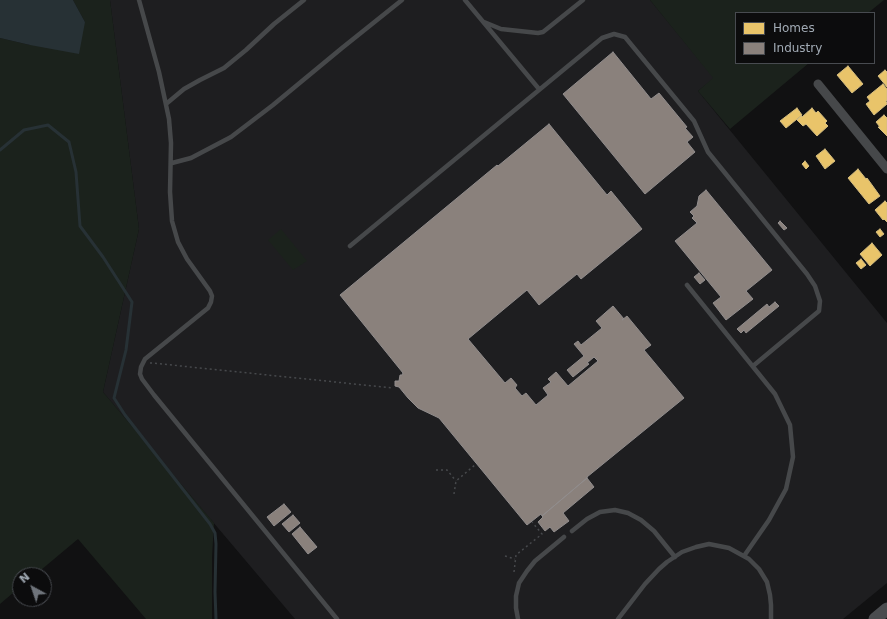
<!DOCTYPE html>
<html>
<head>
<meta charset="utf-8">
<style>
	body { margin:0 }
	#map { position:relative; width:887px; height:619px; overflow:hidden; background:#111112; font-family:"DejaVu Sans",sans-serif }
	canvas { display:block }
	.legend { position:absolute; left:735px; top:12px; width:140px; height:52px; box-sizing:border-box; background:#0c0c0d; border:1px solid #484b50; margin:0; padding:5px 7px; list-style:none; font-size:12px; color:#a1aab4 }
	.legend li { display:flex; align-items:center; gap:8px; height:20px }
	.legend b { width:20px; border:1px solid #484b50 }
	.north { position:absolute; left:12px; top:567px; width:40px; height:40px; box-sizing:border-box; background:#0c0c0d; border:1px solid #484b50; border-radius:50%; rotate:320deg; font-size:11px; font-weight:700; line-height:16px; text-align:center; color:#a1aab4 }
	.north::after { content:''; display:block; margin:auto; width:14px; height:18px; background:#6f747b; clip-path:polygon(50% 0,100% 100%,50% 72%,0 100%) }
</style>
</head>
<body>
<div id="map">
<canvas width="887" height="619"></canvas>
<ul class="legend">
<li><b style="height:11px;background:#e9c46a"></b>Homes</li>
<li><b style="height:11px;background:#8a817c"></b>Industry</li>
</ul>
<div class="north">N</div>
</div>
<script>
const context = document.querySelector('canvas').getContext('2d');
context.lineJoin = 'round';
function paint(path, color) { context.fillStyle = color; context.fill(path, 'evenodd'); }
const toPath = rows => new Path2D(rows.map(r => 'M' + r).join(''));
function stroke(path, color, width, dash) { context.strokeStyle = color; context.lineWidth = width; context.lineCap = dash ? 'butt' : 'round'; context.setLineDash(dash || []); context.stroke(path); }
paint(toPath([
	[110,0,650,0,714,78,698,91,887,323,887,583,843,619,295,619,103,392,139,229]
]), '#1e1e20');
paint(toPath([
	[73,0,110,0,139,229,103,392,214,523,212,558,212,619,146,619,78,539,35,575,20,575,20,587,0,604,0,38,30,45,85,22],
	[650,0,884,0,868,13,736,13,736,63,809,63,730,129,698,91,713,78],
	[281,229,307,261,293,270,268,240]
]), '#1b221c');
paint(toPath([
	[0,0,73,0,85,22,79,54,30,45,0,38]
]), '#273135');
const homes = toPath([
	[848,66,863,84,852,93,837,75,848,66],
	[885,70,887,72,887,87,878,76,885,70],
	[883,84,887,89,887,100,886,101,887,104,874,115,866,104,870,101,867,97,883,84],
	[797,108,802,115,786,128,780,121,797,108],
	[812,108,816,113,818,111,827,121,825,123,828,126,817,136,806,124,803,126,797,120,801,116,802,117,812,108],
	[884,115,887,118,887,136,878,127,880,127,876,122,884,115],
	[825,149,835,161,825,169,816,156,825,149],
	[805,161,809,166,806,169,802,164,805,161],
	[858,169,866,179,867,178,880,196,869,204,848,178,858,169],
	[885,201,887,203,887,222,884,219,883,220,875,210,885,201],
	[880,229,884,234,880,237,876,232,880,229],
	[872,243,882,255,870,266,860,254,872,243],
	[861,259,866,265,861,269,856,263,861,259]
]);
paint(homes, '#e9c46a');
stroke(homes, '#d3bc80', 1);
const industry = toPath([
	[613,52,651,99,659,93,687,127,685,128,693,137,687,142,695,152,645,194,563,94,613,52],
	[549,124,607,195,611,191,642,229,581,279,577,274,539,305,527,290,468,339,505,383,511,378,517,385,515,388,522,396,526,393,536,405,548,395,543,388,551,382,548,379,556,372,568,386,598,361,594,357,587,363,589,364,573,377,567,370,584,356,574,344,578,341,581,345,602,328,596,321,613,306,624,319,622,320,627,316,651,345,644,350,684,398,587,477,587,478,542,516,541,514,527,525,439,418,418,408,408,398,399,387,395,386,395,381,399,381,400,375,402,375,403,373,340,295,497,165,498,166,549,124],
	[706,190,772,270,746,291,753,299,726,320,713,303,721,297,675,241,697,223,692,218,694,216,690,212,697,206,699,196,706,190],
	[780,221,787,228,784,230,778,223,780,221],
	[699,273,705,280,700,284,694,277,699,273],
	[775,302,779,306,746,333,744,330,741,333,737,329,767,304,769,307,775,302],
	[587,478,594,487,563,513,569,521,554,532,550,527,545,531,538,522,543,517,542,516,587,478],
	[284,504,291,512,274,526,267,517,284,504],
	[293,515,300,523,289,532,282,524,293,515],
	[300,527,317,547,308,554,292,534,300,527]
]);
paint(industry, '#8a817c');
stroke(industry, '#918d8d', 1);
stroke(toPath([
	[0,150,24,130,48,125,69,142,76,172,80,226,103,257,132,302,126,350,114,398,125,415,210,524,215,533,216,544,215,592,216,619]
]), '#273135', 3);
stroke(toPath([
	[150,363,152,363,393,388],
	[436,470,447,470,456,481],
	[454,494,456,481,476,464],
	[505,556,515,559],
	[514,572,516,555,542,534,532,522]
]), '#47494c', 1.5, [2, 3]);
stroke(toPath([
	[139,0,159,72,169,119,171,143,170,192,172,221,178,242,187,259,210,291,212,296,211,302,208,308,145,359,141,367,140,374,142,379,154,395,337,619],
	[465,0,539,89],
	[484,22,501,29,538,33,543,32,583,0],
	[166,104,184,89,200,80,224,68,246,50,274,24,304,0],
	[172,163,191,158,231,137,273,105,342,48,402,0],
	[350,246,602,38,614,34,625,37,694,121,708,152,807,274,815,286,820,301,819,311,753,366],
	[687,285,775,394,790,425,793,457,786,489,769,520,744,556],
	[572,531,587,519,600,512,615,510,628,513,641,520,654,531,675,557],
	[518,619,516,608,516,596,519,583,527,571,535,561,564,537],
	[618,619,645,584,659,569,667,562,682,552,696,547,709,544,729,548,749,559,759,569,767,582,770,595,771,605,771,619]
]), '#46484a', 4.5);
stroke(toPath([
	[818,84,887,169]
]), '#46484a', 9);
stroke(toPath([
	[875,619,887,609]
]), '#4a4c4f', 13);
</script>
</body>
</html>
